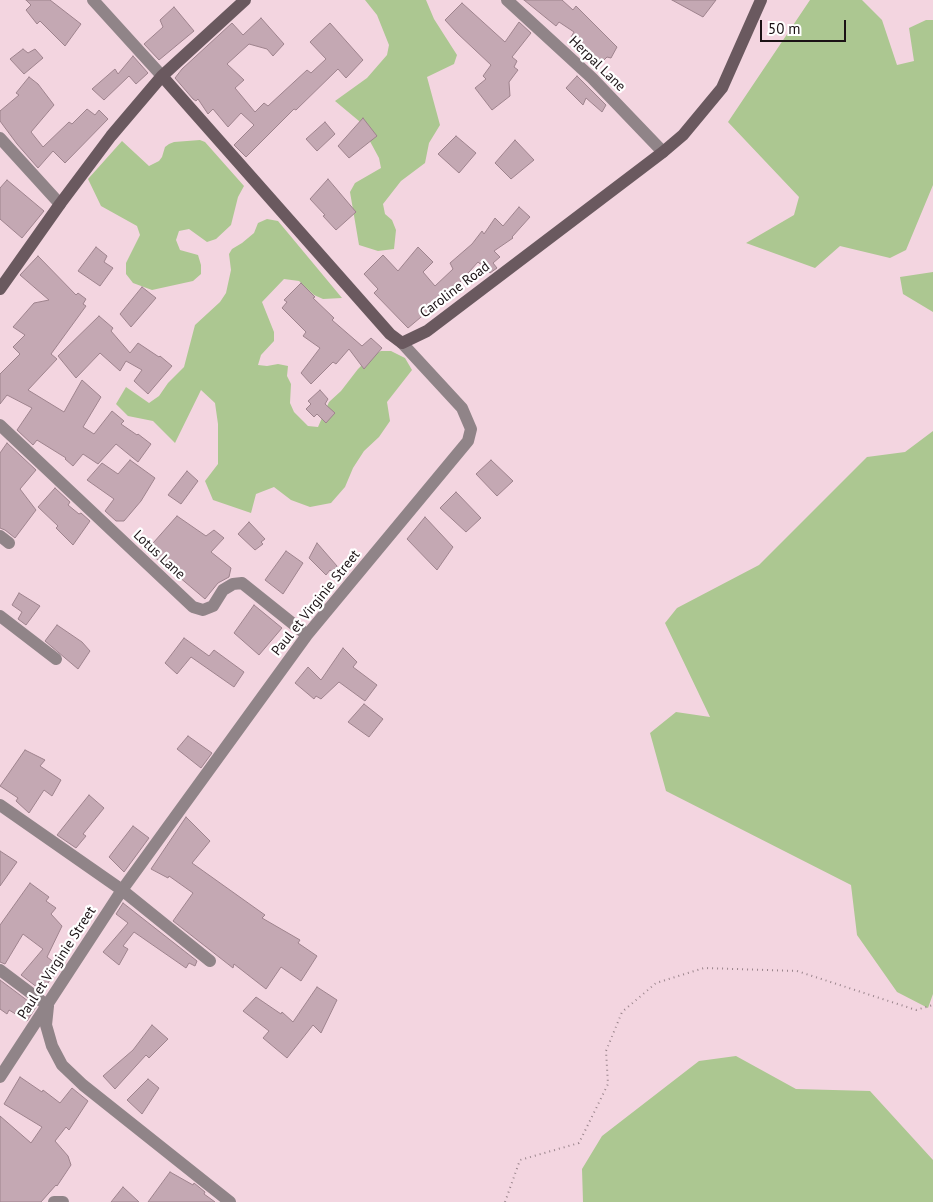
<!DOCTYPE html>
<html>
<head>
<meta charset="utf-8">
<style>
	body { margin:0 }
	#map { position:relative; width:933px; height:1202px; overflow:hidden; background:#f3d5e0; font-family:"PT Sans",sans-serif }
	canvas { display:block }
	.scale { position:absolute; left:760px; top:20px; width:86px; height:22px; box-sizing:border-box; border:2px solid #1b1215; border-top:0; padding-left:6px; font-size:15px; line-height:18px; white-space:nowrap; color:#1b1215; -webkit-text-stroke:4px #fff; paint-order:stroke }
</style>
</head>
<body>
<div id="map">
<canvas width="933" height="1202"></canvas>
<div class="scale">50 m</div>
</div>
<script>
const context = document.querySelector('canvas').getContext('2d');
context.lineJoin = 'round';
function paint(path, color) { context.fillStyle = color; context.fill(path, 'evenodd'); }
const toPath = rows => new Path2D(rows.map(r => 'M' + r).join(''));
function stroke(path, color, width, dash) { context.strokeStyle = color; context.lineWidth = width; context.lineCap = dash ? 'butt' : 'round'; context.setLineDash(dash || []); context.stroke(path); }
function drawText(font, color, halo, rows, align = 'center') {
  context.font = font + ' "PT Sans",sans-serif'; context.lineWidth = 4.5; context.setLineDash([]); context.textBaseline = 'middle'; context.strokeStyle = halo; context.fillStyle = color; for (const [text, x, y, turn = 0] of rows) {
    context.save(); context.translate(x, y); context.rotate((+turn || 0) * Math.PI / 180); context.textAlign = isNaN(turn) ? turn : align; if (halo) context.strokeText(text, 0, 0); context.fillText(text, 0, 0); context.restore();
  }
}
paint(toPath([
	[365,0,426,0,434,19,457,55,454,64,427,77,440,125,429,143,425,163,401,181,383,204,385,214,392,220,396,230,394,249,378,251,359,245,350,192,355,183,381,168,379,158,359,121,335,101,367,78,387,55,389,45,377,15],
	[810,0,862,0,882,20,897,65,914,61,909,28,926,20,933,20,933,185,906,250,890,258,840,246,815,268,746,243,794,215,799,197,728,122],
	[200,140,205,142,244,186,238,197,231,225,216,239,207,242,189,229,179,231,176,240,180,250,198,255,201,265,201,274,193,281,152,290,133,283,126,274,126,263,140,235,137,226,101,206,88,179,122,141,149,166,159,161,162,157,165,147,169,144,174,142],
	[267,219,278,221,342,298,323,299,314,295,299,281,284,279,262,302,274,332,274,341,261,355,258,365,267,366,278,364,288,366,287,376,291,384,290,403,294,412,308,426,318,427,329,402,341,391,358,369,371,356,381,351,391,351,405,358,412,370,387,402,390,421,379,437,364,451,353,468,345,487,331,503,310,507,291,500,274,487,256,494,251,513,213,500,205,481,218,464,218,424,215,403,201,390,175,443,153,421,128,416,116,404,126,387,149,403,159,396,168,383,184,367,195,325,220,302,226,293,231,270,229,254,232,249,242,243,254,233,258,223],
	[933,272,933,312,903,294,900,277],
	[933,431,933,994,928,1008,897,992,857,935,851,885,666,791,650,733,676,712,710,717,665,623,677,608,759,565,867,457,905,452],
	[736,1056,796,1089,870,1091,933,1160,933,1202,583,1202,582,1169,602,1136,699,1061]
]), '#acc791');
const building = toPath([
	[26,0,50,0,81,24,65,46,40,21,37,24,26,10,31,5,26,0],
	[524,0,562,0,573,10,576,6,617,47,611,58,607,57,602,62,583,49,571,37,574,32,559,22,556,26,524,0],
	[672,0,716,0,703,17,672,0],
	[462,3,505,42,519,22,531,33,512,57,517,61,514,67,518,70,509,82,510,96,492,110,475,88,486,79,483,76,491,65,457,33,445,20,462,3],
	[174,7,194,31,159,60,144,44,163,27,160,20,174,7],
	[261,18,284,44,273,56,267,49,249,44,227,64,244,80,235,88,255,112,264,103,268,106,307,70,311,73,326,59,310,42,330,23,363,60,346,78,338,69,296,110,294,109,246,157,234,145,254,125,241,113,228,127,213,109,208,114,198,99,196,101,193,99,175,78,182,69,232,23,243,35,261,18],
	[23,49,28,53,35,49,43,58,24,74,10,59,23,49],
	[133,56,148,73,136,84,129,76,104,100,92,89,115,69,118,74,133,56],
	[577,76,606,105,602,112,586,98,583,105,566,88,577,76],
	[29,77,38,84,54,105,31,132,43,147,69,122,72,124,87,109,95,115,99,110,108,119,65,163,53,151,38,168,17,144,0,121,0,111,19,95,16,93,29,77],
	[363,118,377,136,349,158,338,146,363,118],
	[325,122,335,134,317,151,306,139,325,122],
	[456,136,476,153,459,173,438,154,456,136],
	[515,140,534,160,511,179,495,163,515,140],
	[328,179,356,212,336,230,323,216,325,215,310,199,328,179],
	[7,180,44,211,22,238,0,219,0,188,7,180],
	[519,207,530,217,512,237,513,238,494,251,500,257,493,263,497,268,490,273,478,262,452,291,408,328,374,293,378,289,364,274,383,255,398,271,418,247,433,262,423,272,435,286,453,269,450,263,472,244,482,231,484,234,495,218,503,226,519,207],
	[96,247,107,256,104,262,113,268,100,286,78,271,96,247],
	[38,256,76,295,78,293,86,299,83,304,86,306,51,354,57,359,28,390,64,412,82,380,101,397,83,427,94,434,112,411,124,421,121,424,137,435,138,434,151,444,138,462,116,444,98,464,83,454,73,466,65,459,66,458,37,440,33,445,17,430,32,408,7,395,0,404,0,374,20,354,13,347,25,335,13,327,34,303,49,300,20,275,38,256],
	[301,283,315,297,313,298,334,318,332,320,362,346,371,338,382,348,364,369,349,349,336,364,333,362,311,384,301,373,320,348,303,336,306,332,282,308,287,302,284,300,301,283],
	[142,287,156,298,131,327,120,314,142,287],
	[99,316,113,328,111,331,130,353,138,343,159,357,160,356,172,366,148,394,134,381,142,370,126,361,120,371,100,353,76,378,58,356,99,316],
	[320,390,328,399,325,404,335,413,326,423,317,414,314,417,306,409,311,404,308,401,320,390],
	[7,443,36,470,20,489,36,510,15,538,5,530,0,528,0,453,7,443],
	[130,460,155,478,141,501,124,521,116,521,105,511,114,499,87,480,102,463,118,474,130,460],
	[491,460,513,481,497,496,476,474,491,460],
	[187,471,198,481,181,504,168,495,187,471],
	[55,488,70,502,68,505,79,514,81,513,90,521,73,545,56,528,58,526,38,507,55,488],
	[456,492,481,518,466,532,440,508,456,492],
	[177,516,206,536,214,530,224,538,211,552,231,568,229,577,218,583,205,599,165,565,146,551,177,516],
	[425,517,453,547,437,570,407,539,425,517],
	[249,522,265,539,261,542,263,544,255,550,238,534,249,522],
	[317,543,337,566,334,573,330,570,326,575,309,558,317,543],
	[286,551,303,563,283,594,265,580,286,551],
	[19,593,40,606,26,625,18,619,22,612,12,605,19,593],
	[254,605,282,628,259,655,234,633,254,605],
	[57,625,82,642,90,651,78,669,45,641,57,625],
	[184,638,209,656,214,650,244,672,234,687,191,657,177,674,165,663,184,638],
	[343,648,357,662,353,667,377,685,365,701,339,682,321,699,316,696,314,699,295,683,308,667,321,680,343,648],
	[364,704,383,719,369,737,348,722,364,704],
	[188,736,212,753,201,768,177,749,188,736],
	[25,750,45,760,40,766,61,780,52,796,44,790,29,813,16,801,18,798,0,786,25,750],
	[89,795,104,808,83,834,86,836,76,848,57,835,89,795],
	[186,817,210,841,192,863,265,915,262,918,300,940,298,943,317,956,301,981,281,967,266,989,234,964,233,968,173,921,193,893,169,876,168,878,151,869,186,817],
	[133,826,149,838,124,872,109,857,133,826],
	[0,851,17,862,0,886,0,851],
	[30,883,49,897,46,901,56,908,51,914,62,926,47,957,60,967,42,991,21,975,43,949,23,934,5,964,0,962,0,925,30,883],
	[123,903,197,961,195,966,189,963,186,968,134,932,123,946,128,949,119,965,103,952,128,923,116,914,123,903],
	[0,980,36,1007,27,1021,9,1010,7,1014,0,1009,0,980],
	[317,987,337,1000,321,1033,313,1025,287,1058,263,1038,269,1031,243,1011,256,997,281,1014,282,1012,293,1022,317,987],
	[152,1025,168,1039,149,1058,146,1055,115,1089,103,1076,133,1050,152,1025],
	[20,1077,42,1092,43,1090,60,1103,72,1088,88,1101,69,1130,66,1127,55,1141,68,1156,71,1165,57,1186,56,1185,41,1202,0,1202,0,1116,31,1143,42,1127,4,1104,20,1077],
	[148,1079,159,1088,142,1114,127,1100,148,1079],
	[170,1172,193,1185,194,1183,205,1192,204,1194,215,1202,148,1202,170,1172],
	[123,1187,139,1202,111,1202,123,1187]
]);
paint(building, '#c4a8b3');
stroke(building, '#9e838d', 1);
stroke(toPath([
	[505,1202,520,1160,579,1143,608,1084,606,1051,622,1012,656,983,704,968,797,971,916,1010,933,1005]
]), '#99848b', 2, [1, 4]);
stroke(toPath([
	[93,0,162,76],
	[507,0,592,78,663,152],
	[0,138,60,204],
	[0,425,193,607,203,610,213,606,223,590,233,584,242,583,307,635],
	[0,536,9,543],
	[0,616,56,659],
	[0,805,122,890,307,635,468,441,471,429,462,408,402,343],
	[0,970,48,1006,46,1025,52,1046,62,1065,83,1085,230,1202],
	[0,1077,122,890,210,961],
	[54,1202,63,1202]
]), '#908488', 12);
stroke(toPath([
	[162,76,390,334,402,343,427,331,663,152,683,135,722,88,761,0],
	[0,289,60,204,111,136,162,76,245,0]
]), '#6a595f', 12);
drawText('14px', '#1b1215', '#fff', [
	["Herpal Lane",597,64,44],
	["Caroline Road",455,290,-37],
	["Lotus Lane",159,555,43],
	["Paul et Virginie Street",316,603,-51],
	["Paul et Virginie Street",57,963,-57]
]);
</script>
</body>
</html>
